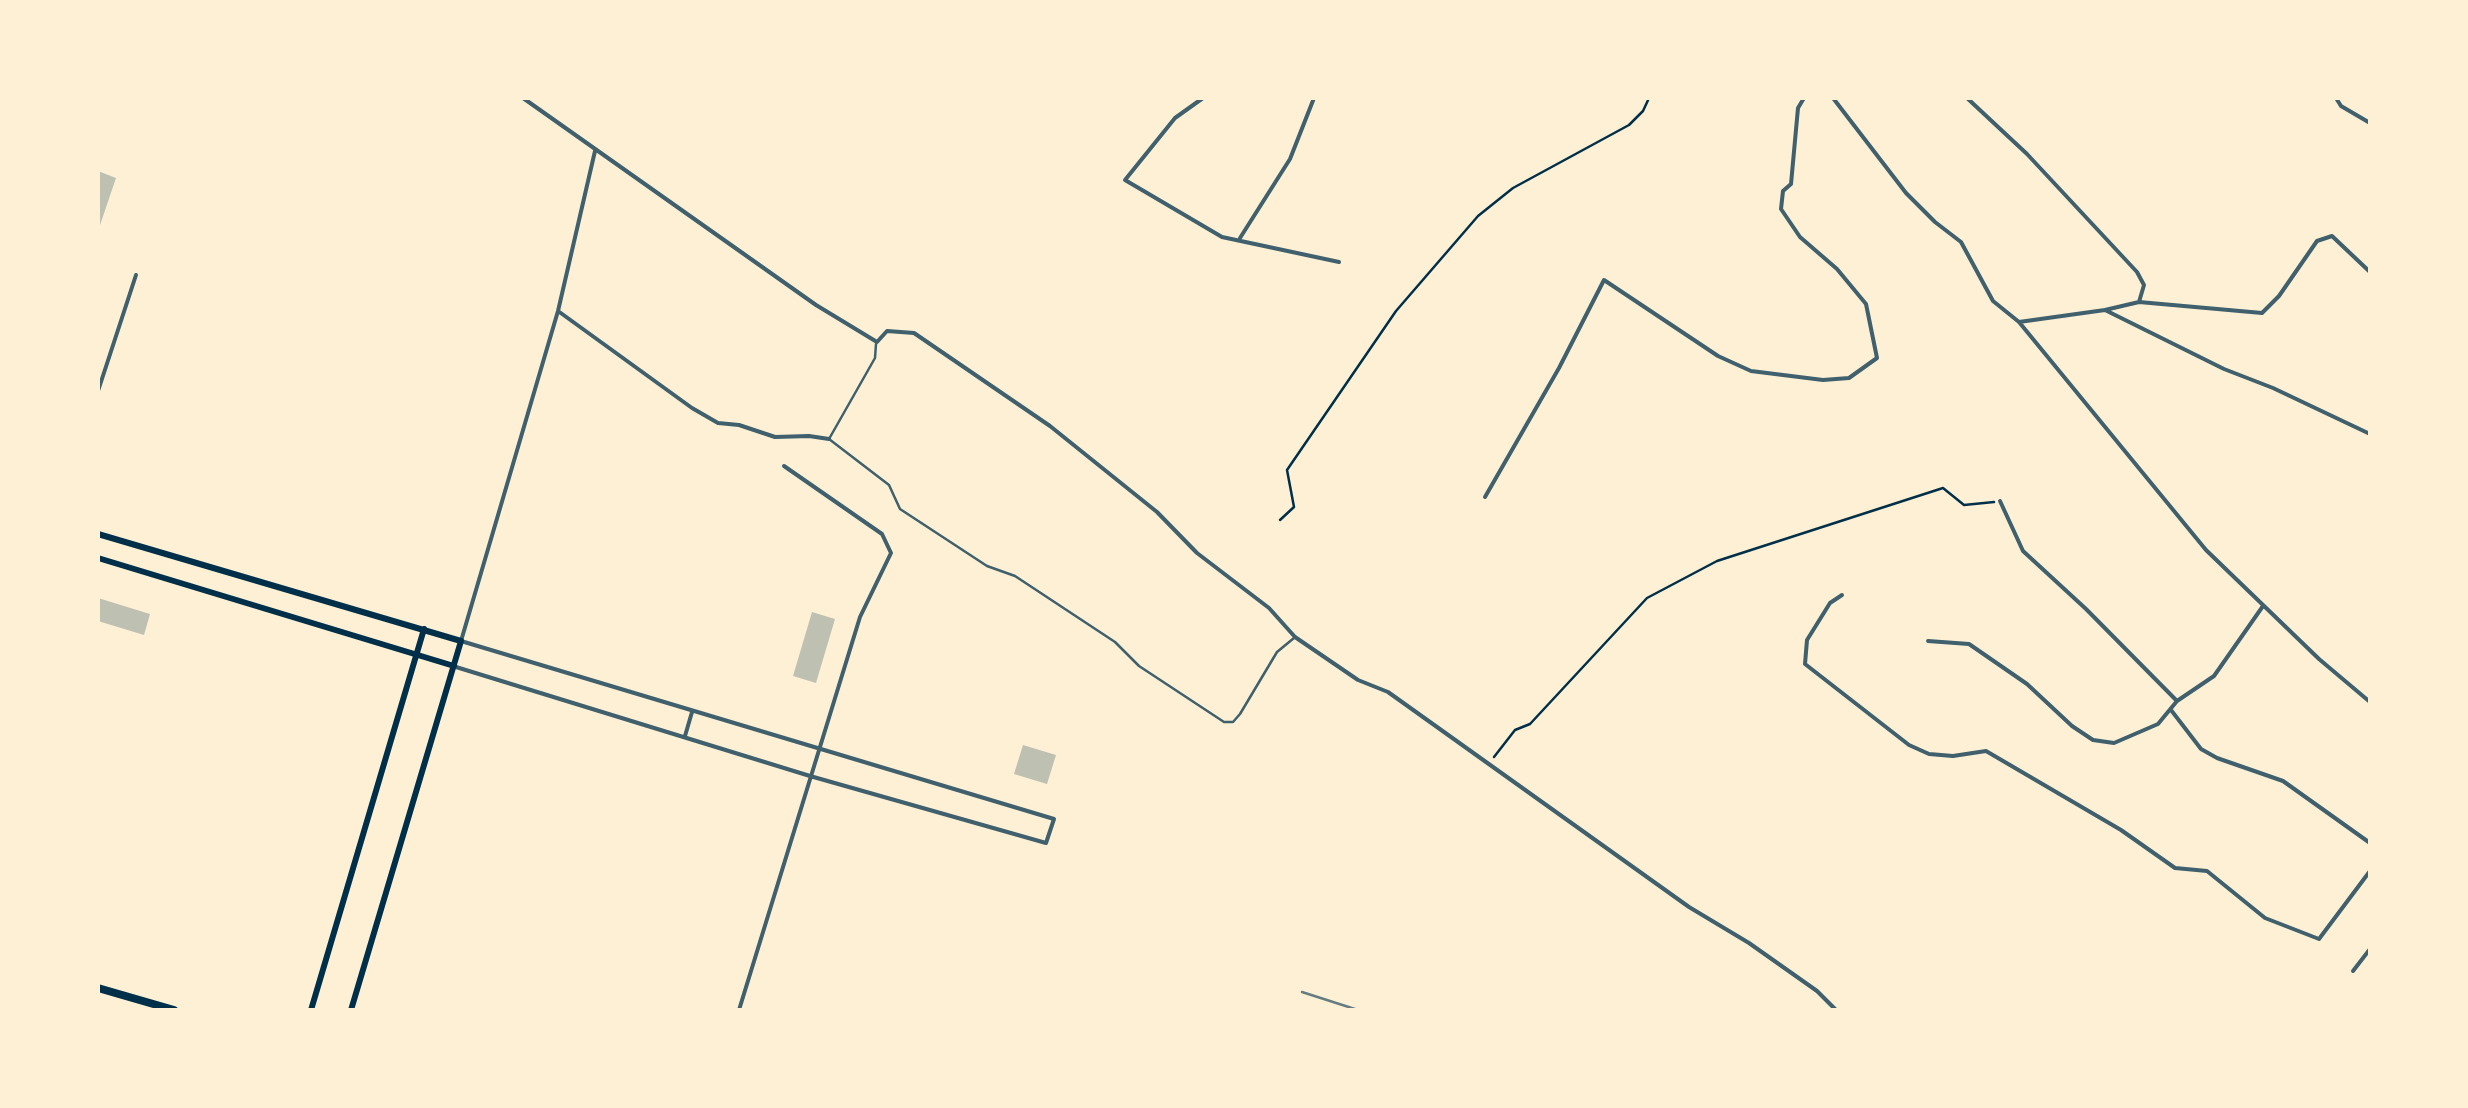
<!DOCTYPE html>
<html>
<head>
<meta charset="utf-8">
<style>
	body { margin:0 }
	#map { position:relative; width:2468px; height:1108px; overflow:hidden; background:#fdf0d5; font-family:"Fira Sans Condensed",sans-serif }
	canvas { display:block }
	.frame { position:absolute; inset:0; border:100px solid #fdf0d5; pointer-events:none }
</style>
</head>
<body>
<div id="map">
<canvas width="2468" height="1108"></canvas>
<div class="frame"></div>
</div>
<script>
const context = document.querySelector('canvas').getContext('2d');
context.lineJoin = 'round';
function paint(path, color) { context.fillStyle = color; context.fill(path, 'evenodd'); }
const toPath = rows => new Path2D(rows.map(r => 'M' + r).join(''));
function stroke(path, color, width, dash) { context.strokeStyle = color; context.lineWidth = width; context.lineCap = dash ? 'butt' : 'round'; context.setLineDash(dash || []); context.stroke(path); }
paint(toPath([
	[98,171,116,178,98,231],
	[98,598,150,614,144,635,98,621],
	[812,612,835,619,816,683,793,676],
	[1023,745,1056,755,1047,784,1014,774]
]), '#bec0b2');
stroke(toPath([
	[1280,520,1294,507,1287,470,1396,311,1478,216,1513,188,1629,125,1643,111,1649,98],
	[1494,757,1515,730,1530,724,1647,598,1717,561,1943,488,1964,505,1994,502]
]), '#003049', 2.5);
stroke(toPath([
	[876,344,875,358,829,439,889,485,900,509,987,566,1015,576,1115,642,1139,666,1224,722,1233,722,1240,714,1277,652,1294,638]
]), '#3f606c', 2.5);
stroke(toPath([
	[523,98,816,305,877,342,887,331,914,333,1050,426,1157,512,1197,553,1269,608,1295,637,1358,680,1388,692,1689,907,1749,943,1817,991,1836,1010],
	[1203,98,1175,118,1125,180,1222,237,1339,262],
	[1833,98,1906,193,1935,222,1961,242,1993,301,2019,322,2206,550,2319,659,2370,702],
	[1967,98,2027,154,2137,272,2144,285,2139,302],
	[2336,98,2341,106,2370,123],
	[1240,238,1290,159,1314,98],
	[2105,310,2139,302,2262,313,2279,296,2317,241,2332,236,2370,272],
	[558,311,692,408,718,423,739,425,775,437,809,436,829,439],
	[2019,322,2105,310,2224,369,2273,388,2370,434],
	[98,391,136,275],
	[1485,497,1559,368,1604,280,1718,356,1751,371,1823,380,1849,378,1877,358,1866,304,1837,269,1800,237,1781,209,1783,191,1791,184,1798,108,1804,98],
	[2000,501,2023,551,2086,609,2177,701],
	[1842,595,1830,603,1807,640,1805,664,1909,745,1929,754,1953,756,1986,751,2121,830,2175,868,2207,871,2265,918,2319,939,2370,871],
	[1928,641,1969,644,2027,684,2072,726,2093,740,2114,743,2158,724,2177,701,2214,676,2263,606],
	[456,667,810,776,1046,843,1054,819,461,641,558,311,595,151],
	[2171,710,2201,749,2217,758,2283,781,2370,843],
	[685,736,692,712],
	[2353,971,2370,949],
	[739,1010,860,617,891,553,882,534,784,466]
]), '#3f606c', 4);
stroke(toPath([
	[98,534,461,641,351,1010],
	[98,558,454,666],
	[311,1010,424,629]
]), '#003049', 6);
stroke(toPath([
	[98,988,174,1010]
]), '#003049', 8);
stroke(toPath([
	[1302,992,1358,1010]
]), '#657d81', 2.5);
</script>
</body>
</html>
